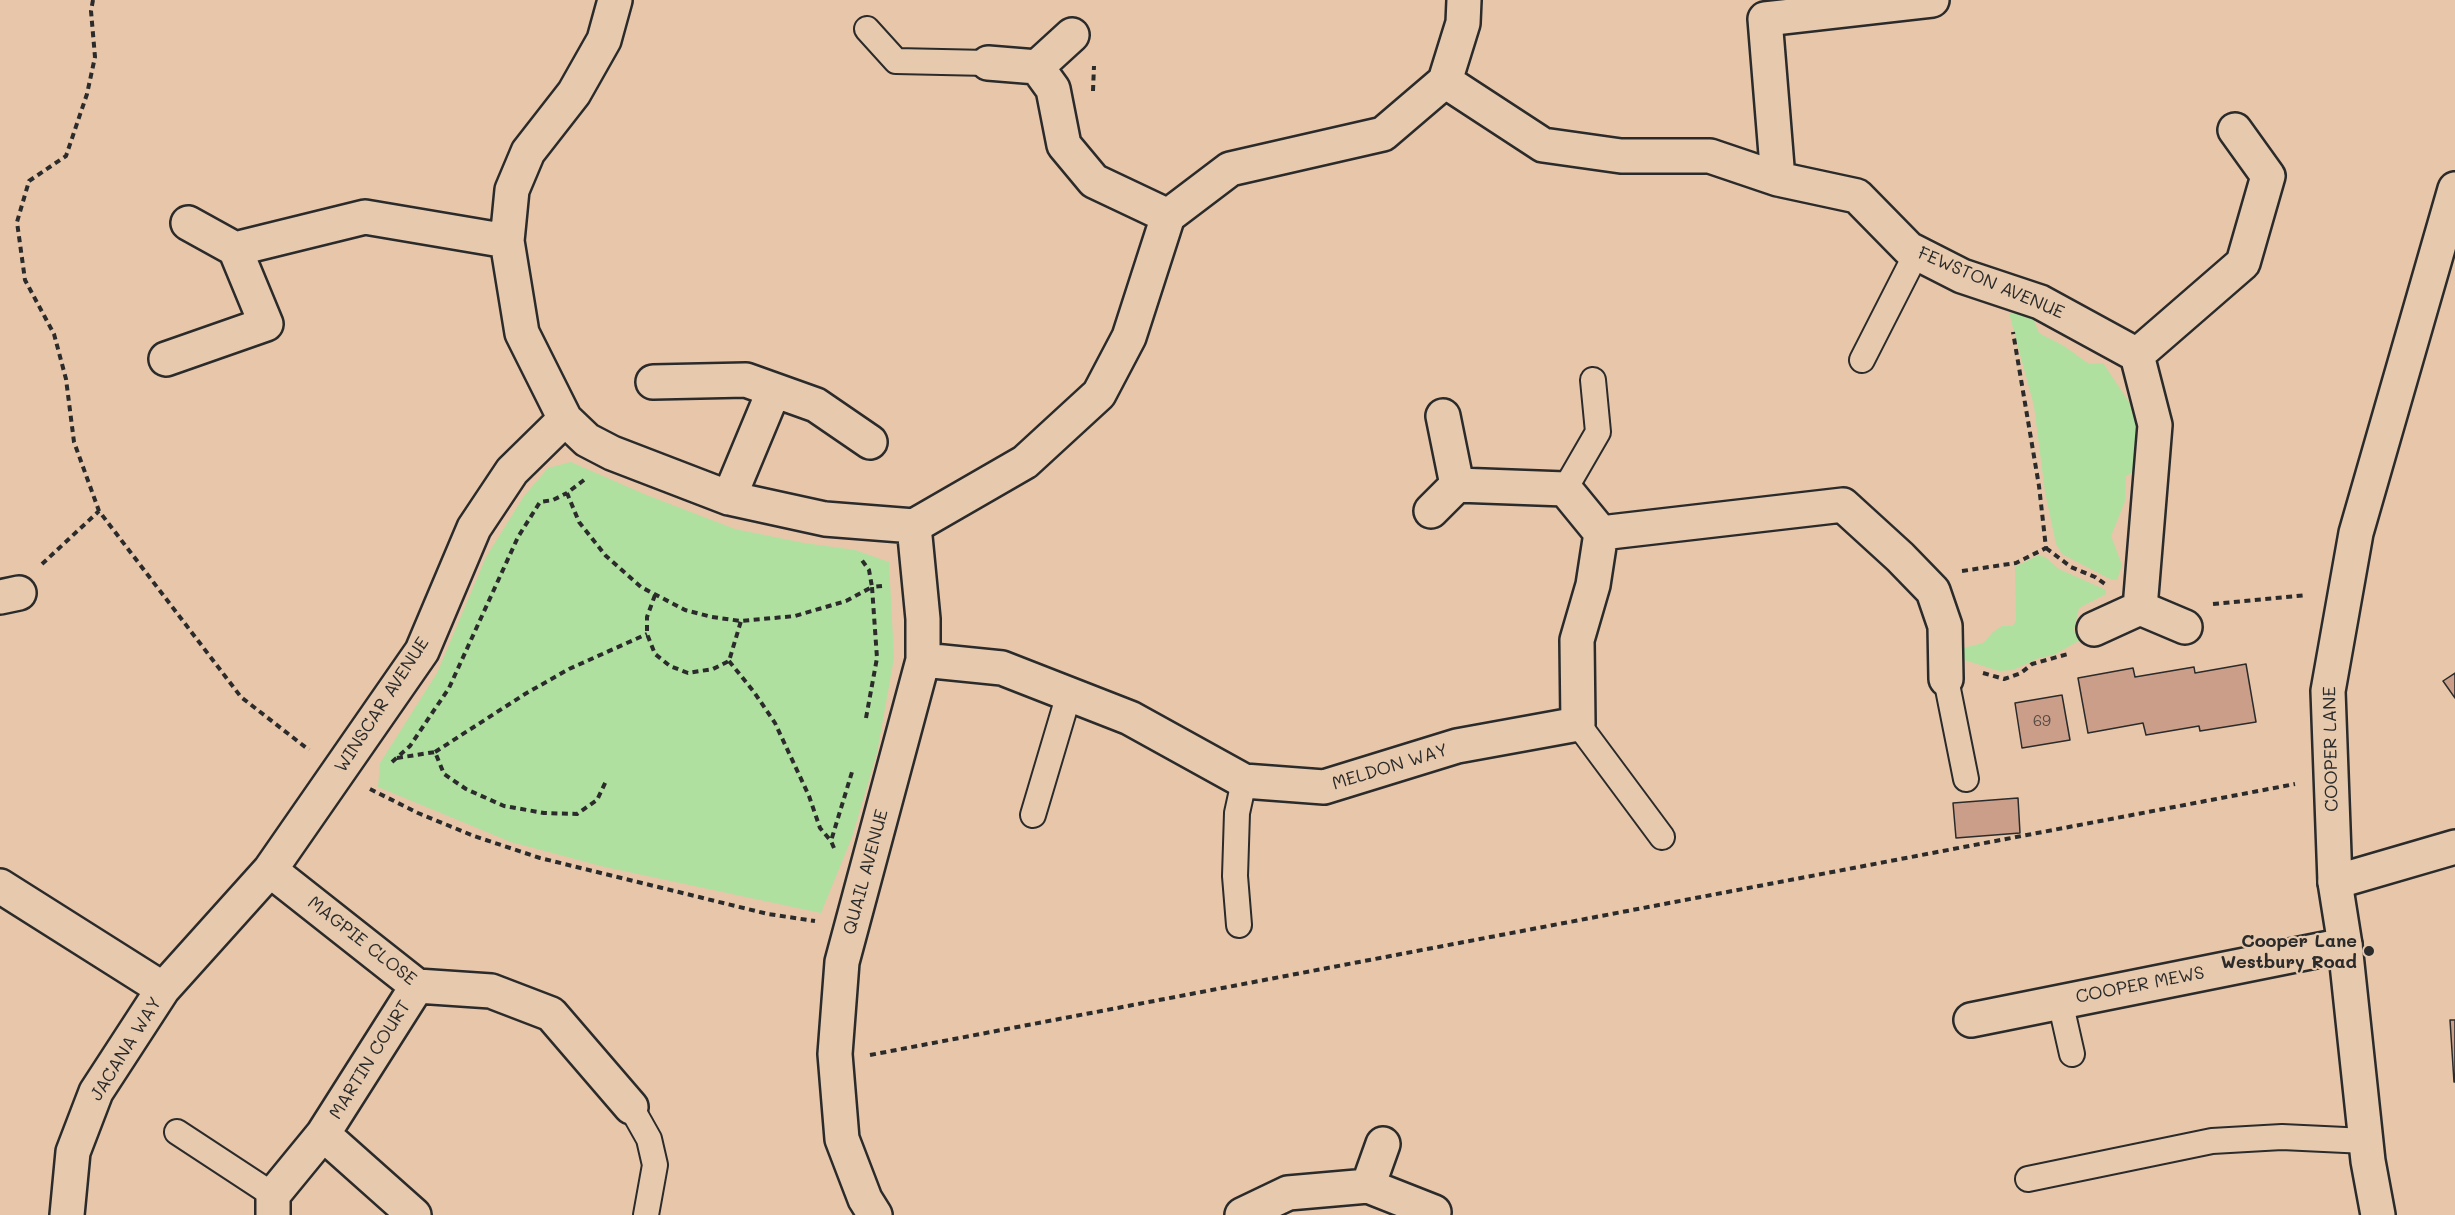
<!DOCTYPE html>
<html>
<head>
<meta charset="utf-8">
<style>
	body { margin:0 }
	canvas { display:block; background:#e7c6aa }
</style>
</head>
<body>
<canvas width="2455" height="1215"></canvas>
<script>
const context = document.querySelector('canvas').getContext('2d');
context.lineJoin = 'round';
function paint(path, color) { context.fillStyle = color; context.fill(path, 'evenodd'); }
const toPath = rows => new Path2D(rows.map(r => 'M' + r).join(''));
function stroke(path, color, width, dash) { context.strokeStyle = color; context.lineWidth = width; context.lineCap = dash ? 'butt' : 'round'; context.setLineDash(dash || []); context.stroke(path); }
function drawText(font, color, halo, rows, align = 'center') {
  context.font = font + ' Mali,sans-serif'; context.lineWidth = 4.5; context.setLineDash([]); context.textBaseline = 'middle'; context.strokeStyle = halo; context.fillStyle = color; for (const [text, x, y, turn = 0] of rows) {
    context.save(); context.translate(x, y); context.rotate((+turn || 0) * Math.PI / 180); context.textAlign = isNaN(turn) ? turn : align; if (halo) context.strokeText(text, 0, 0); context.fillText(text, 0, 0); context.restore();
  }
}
paint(toPath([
	[2009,313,2031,313,2039,333,2064,346,2089,364,2103,363,2129,402,2136,425,2142,467,2126,476,2125,501,2111,536,2122,565,2117,580,2110,579,2062,554,2056,544,2045,492,2034,406],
	[571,462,644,494,735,529,804,543,855,550,889,562,894,658,877,753,852,837,821,913,605,867,511,842,378,787,380,763,437,673,486,557,524,496,548,468],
	[2038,555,2045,557,2059,569,2106,590,2106,594,2079,608,2074,630,2080,640,2054,655,2039,658,2013,670,1999,671,1961,659,1959,649,1983,643,1993,632,2002,626,2013,626,2016,620,2015,567]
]), '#afe0a0');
const building = toPath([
	[2246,664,2256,722,2200,731,2199,726,2146,735,2143,723,2088,733,2078,678,2133,668,2135,677,2194,667,2195,673,2246,664],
	[2455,673,2455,698,2443,681,2455,673],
	[2062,695,2070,740,2022,748,2015,703,2062,695],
	[2018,798,2020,833,1956,838,1953,803,2018,798],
	[2450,1020,2455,1020,2455,1082,2454,1082,2450,1020]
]);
paint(building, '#ca9e89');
stroke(building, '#2b2b2b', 1.5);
const service = toPath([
	[867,29,896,61,988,63],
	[1862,360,1917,252],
	[1565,489,1598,432,1593,380],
	[1946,679,1966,779],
	[1578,724,1662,837],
	[1033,815,1069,694],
	[1239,925,1235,876,1237,813,1244,781],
	[2060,1001,2072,1054],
	[631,1107,649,1139,655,1165,646,1215],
	[177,1132,273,1195],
	[2028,1179,2212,1141,2282,1137,2366,1141]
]);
const minor = toPath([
	[615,0,604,40,574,93,528,152,512,190,507,241,522,333,565,419,587,440,612,453,729,498,825,519,914,526],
	[988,63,1037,67,1053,89,1064,145,1094,181,1168,216],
	[1037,67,1072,35],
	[1445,81,1543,145,1621,156,1710,156,1778,179,1857,196,1909,249,1962,276,2040,302,2137,355,2155,425,2140,608,2094,629],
	[1778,179,1765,19,1932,0],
	[188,223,235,249],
	[2137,355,2243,263,2268,176,2235,130],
	[166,359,266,324,235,249,365,217,507,241],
	[653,382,746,380,816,405,870,442],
	[1443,416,1457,485,1565,489,1601,533],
	[729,498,774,390],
	[1431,511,1457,485],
	[914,526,1025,462,1099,394,1129,337,1168,216,1230,169,1383,134,1445,81,1463,23,1464,0],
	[0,597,19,593],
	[2140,608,2185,627],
	[923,660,1002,668,1130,718,1244,781,1324,787,1457,746,1578,724,1577,640,1593,585,1601,533,1843,505,1900,557,1933,591,1945,626,1946,679],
	[270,870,417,986,491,991,551,1014,631,1107],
	[2335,882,2455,847],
	[0,886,163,989],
	[1971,1020,2345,945],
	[323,1134,414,1215],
	[1368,1186,1383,1144],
	[67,1215,73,1152,96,1092,163,989,270,870,422,651,474,528,512,471,565,419],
	[273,1215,273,1195,323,1134,417,986],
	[875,1215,865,1199,842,1139,835,1054,842,962,923,660,923,619,914,526],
	[1242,1215,1288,1193,1368,1186,1434,1212]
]);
const secondary = toPath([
	[2378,1215,2368,1161,2345,945,2335,882,2328,691,2356,533,2455,189]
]);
stroke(service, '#2b2b2b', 28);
stroke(minor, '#2b2b2b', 38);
stroke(secondary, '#2b2b2b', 38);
stroke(toPath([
	[93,0,91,11,95,57,87,94,66,156,29,181,17,222,25,280,54,334,66,379,74,442,99,511,241,697,309,750],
	[1093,91,1094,66],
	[584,480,567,493,579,522,606,556,641,587,685,610,712,617,741,621,795,616,846,601,872,587,869,570,861,559],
	[2046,548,2071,567,2095,577,2105,584],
	[42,564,99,511],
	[1962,571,2016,563,2046,548,2039,486,2013,332],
	[655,595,647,617,647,634,655,654,670,666,688,673,713,669,729,661,741,621],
	[2213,604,2307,595],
	[729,661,754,692,775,723,809,796,820,828,831,841],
	[1983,673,2004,679,2021,673,2032,664,2068,654],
	[866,718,877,658,872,587,882,586],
	[435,752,525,694,569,669,647,634],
	[397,758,435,752,444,774,466,789,504,806,544,813,577,814,597,800,607,779],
	[392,762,410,746,449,688,518,537,540,502,553,500,567,493],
	[370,789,418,813,474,836,540,858,768,914,815,921],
	[834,848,831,841,852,772],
	[870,1055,2295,784]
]), '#2b2b2b', 4, [6, 4.5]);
stroke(service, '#e7caae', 24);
stroke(minor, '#e7caae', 33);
stroke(secondary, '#e7caae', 33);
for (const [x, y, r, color] of [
	[2369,951,6,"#2b2b2b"]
]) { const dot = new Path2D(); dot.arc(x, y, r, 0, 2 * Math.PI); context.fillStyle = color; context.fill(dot); stroke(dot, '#e7caae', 2); }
drawText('15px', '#534842', null, [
	["69",2042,721]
]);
drawText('18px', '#2b2b2b', '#e7caae', [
	["FEWSTON AVENUE",1991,283,23],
	["WINSCAR AVENUE",382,705,-57],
	["COOPER LANE",2331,749,-91],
	["MELDON WAY",1390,767,-17],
	["QUAIL AVENUE",866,872,-75],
	["MAGPIE CLOSE",362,941,38],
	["COOPER MEWS",2140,985,-11],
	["JACANA WAY",126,1049,-58],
	["MARTIN COURT",370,1060,-58]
]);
drawText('bold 18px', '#2b2b2b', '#e7caae', [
	["Cooper Lane",2357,941],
	["Westbury Road",2357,962]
], 'right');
</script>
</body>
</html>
